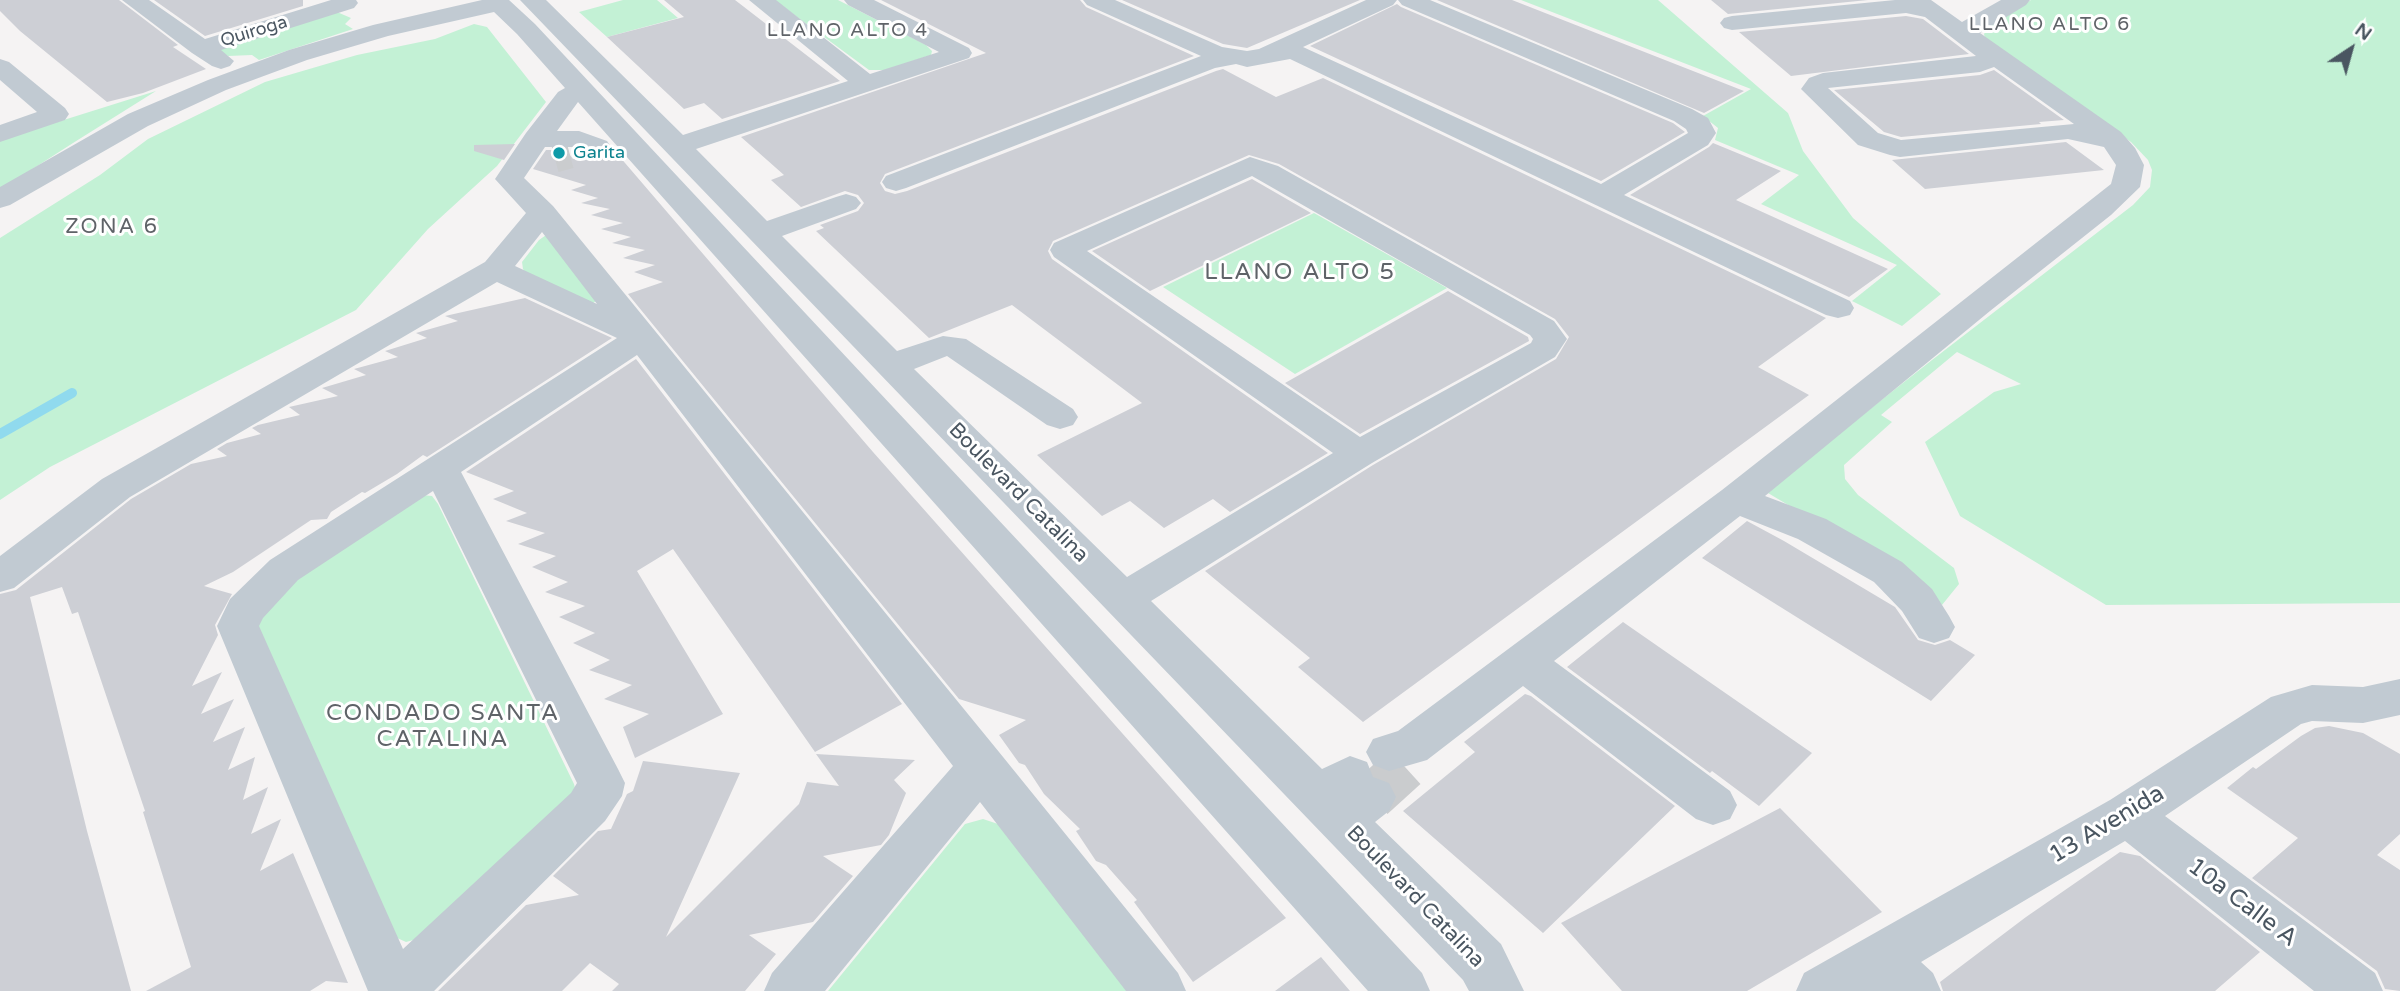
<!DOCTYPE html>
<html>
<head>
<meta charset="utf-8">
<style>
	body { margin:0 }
	#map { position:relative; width:2400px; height:991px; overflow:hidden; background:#f5f3f3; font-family:"Varela Round",sans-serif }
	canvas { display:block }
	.north { position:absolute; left:2316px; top:14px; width:70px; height:70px; -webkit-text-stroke:5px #fff; paint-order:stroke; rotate:36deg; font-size:19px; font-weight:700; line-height:28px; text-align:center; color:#4a5661 }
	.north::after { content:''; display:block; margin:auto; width:24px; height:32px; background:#4a5661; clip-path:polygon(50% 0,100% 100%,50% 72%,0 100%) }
</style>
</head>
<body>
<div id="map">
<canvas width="2400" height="991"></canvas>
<div class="north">N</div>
</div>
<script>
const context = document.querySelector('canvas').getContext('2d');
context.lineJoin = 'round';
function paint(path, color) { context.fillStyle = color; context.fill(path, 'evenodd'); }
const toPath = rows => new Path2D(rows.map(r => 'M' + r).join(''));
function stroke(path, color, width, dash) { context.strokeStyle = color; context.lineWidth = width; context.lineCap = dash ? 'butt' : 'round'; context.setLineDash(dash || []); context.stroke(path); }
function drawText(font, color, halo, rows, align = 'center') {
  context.font = font + ' "Varela Round",sans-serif'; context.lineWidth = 6; context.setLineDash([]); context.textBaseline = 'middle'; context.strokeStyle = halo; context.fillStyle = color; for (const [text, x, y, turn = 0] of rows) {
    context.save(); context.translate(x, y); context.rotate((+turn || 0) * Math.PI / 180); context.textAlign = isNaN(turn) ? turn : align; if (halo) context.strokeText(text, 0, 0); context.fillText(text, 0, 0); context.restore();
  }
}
paint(toPath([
	[623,0,657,0,678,18,607,37,579,12],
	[774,0,838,0,926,45,932,51,931,55,885,70,869,70],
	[1521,0,1658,0,1788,113,1803,151,1853,218,1941,294,1902,326,1852,301,1897,265,1761,204,1799,175,1715,140,1718,128,1703,116,1751,89],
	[2031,0,2400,0,2400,603,2106,605,1960,516,1925,442,1994,392,2021,384,1957,352,1881,415,1892,422,1844,465,1845,479,1858,495,1954,568,1959,584,1942,605,1907,576,1768,493,1770,488,1932,360,2133,205,2150,187,2152,170,2148,160,2131,142,1987,40,1984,35,1986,27],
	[337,12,351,18,345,24,353,29,259,60,252,55,228,56,219,51,221,47],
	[474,24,487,27,546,102,497,166,428,229,356,310,50,467,0,500,0,238,100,175,148,139,265,82,357,55,435,39],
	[156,91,73,143,0,190,0,140],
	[1314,213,1447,288,1295,374,1163,287],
	[549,233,598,300,593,303,526,274,523,269,522,262,539,240],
	[422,495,432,496,438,504,574,784,577,796,417,939,406,942,395,937,255,623,299,575],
	[983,819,998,824,1133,991,828,991,965,824]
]), '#c3f1d5');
stroke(toPath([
	[0,434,72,393]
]), '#90daee', 10);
paint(toPath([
	[0,0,119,0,178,45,173,47,206,69,143,93,107,102,20,31,0,11],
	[154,0,303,0,303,6,205,36],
	[664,0,735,0,840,81,722,119,704,103,684,109,607,37,684,17],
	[881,0,1080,0,1086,7,1194,56,885,174,880,183,885,191,895,194,907,191,1216,71,1223,69,1276,97,1323,78,1826,318,1758,367,1809,395,1363,722,1298,667,1310,658,1205,571,1373,465,1556,359,1569,337,1555,319,1279,164,1249,155,1053,241,1048,251,1052,259,1328,453,1230,512,1213,499,1164,528,1130,501,1102,516,1037,455,1142,403,1012,305,929,338,816,231,824,228,820,225,858,211,864,203,858,195,845,191,801,207,771,180,784,175,741,137,986,53],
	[1122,0,1360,0,1247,48,1223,44],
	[1437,0,1512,0,1744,91,1704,113],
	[1711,0,1868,0,1728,14],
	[1397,4,1401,7,1673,123,1685,132,1601,181,1310,46],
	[1906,16,1923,19,1969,54,1791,76,1739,32],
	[1994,70,2064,120,2039,122,2041,124,1901,137,1884,132,1834,90,1980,75],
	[2066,142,2104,170,1925,189,1892,160],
	[1713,143,1781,171,1736,200,1888,269,1849,297,1630,195,1709,147],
	[515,144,504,160,474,151,474,145],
	[613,149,873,452,1286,918,1193,982,1134,902,1137,900,1106,865,1096,861,1076,831,1080,829,1044,794,1025,765,1019,763,999,735,1026,720,959,699,628,294,663,282,634,272,655,265,623,258,645,250,612,243,631,237,601,229,623,223,591,215,610,209,581,203,598,198,571,190,586,185,533,169,546,150,566,150,573,159,588,155,598,158,608,156],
	[1252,179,1311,213,1150,291,1092,251],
	[1448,291,1528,337,1529,341,1360,434,1285,383],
	[525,298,612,338,427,457,423,455,397,474,365,493,362,492,331,512,327,519,311,520,233,572,204,586,232,594,215,625,218,635,192,686,222,672,201,714,234,699,213,742,245,727,228,770,255,757,243,800,268,787,251,834,281,819,260,871,293,853,348,983,326,981,310,991,146,991,191,967,143,812,145,811,78,612,72,614,62,587,30,597,87,831,131,991,0,991,0,594,16,590,131,499,191,464,227,456,217,449,227,443,261,434,252,428,258,425,300,415,289,407,338,396,322,388,366,375,354,369,398,357,385,351,427,338,416,333,458,321,445,316],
	[636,359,902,704,815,752,673,549,637,571,723,714,635,758,623,727,649,714,604,699,632,685,589,670,610,660,573,643,595,633,559,617,585,606,545,592,568,582,532,567,556,556,518,544,545,533,506,521,527,513,493,499,514,491,466,472],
	[1747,521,1784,541,1895,607,1918,640,1935,645,1950,640,1975,655,1931,701,1702,558],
	[1623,622,1695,672,1812,753,1759,806,1712,771,1710,773,1567,667],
	[1525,694,1531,696,1675,806,1543,933,1403,811,1475,752,1464,742],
	[2329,726,2363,733,2400,754,2400,834,2377,855,2400,870,2400,991,2385,989,2377,971,2252,878,2298,838,2227,788,2253,767,2256,769,2301,736,2315,728],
	[816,754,915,760,894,780,906,793,889,835,881,845,823,856,853,876,813,922,749,935,776,954,745,991,612,991,619,984,590,963,562,991,438,991,526,905,579,895,553,876,598,831,611,829,627,794,633,791,643,761,740,773,666,937,799,804,807,782,839,786],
	[1780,808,1882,912,1747,991,1622,991,1561,923],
	[2120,852,2140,856,2260,952,2215,991,1943,991,1940,982,2026,917],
	[1321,957,1350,991,1275,991,1310,965]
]), '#cdcfd5');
stroke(toPath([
	[555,159,570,155]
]), '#caccce', 27, [27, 13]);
stroke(toPath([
	[1372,797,1405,767]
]), '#caccce', 46, [46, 24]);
paint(toPath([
	[122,0,149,0,205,39,331,0,356,0,358,3,354,8,221,50,234,61,230,66,221,69,212,66,192,53,122,0],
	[482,0,509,0,535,24,1422,973,1430,991,1368,991,578,102,557,131,579,131,607,141,611,147,607,153,597,155,575,147,545,147,524,178,553,206,999,752,1178,973,1186,991,1126,991,980,802,825,991,764,991,772,973,953,766,637,355,461,472,618,769,625,783,622,796,605,821,434,991,368,991,217,626,230,599,270,560,617,338,497,282,130,497,14,588,0,592,0,556,102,479,485,262,526,213,495,179,526,133,558,92,565,88,517,34,494,12,388,36,307,60,226,90,148,126,10,205,0,208,0,187,128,114,208,80,289,50,373,25,482,0],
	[542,232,597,304,515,266,542,232],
	[433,491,577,783,571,793,403,949,259,626,263,618,298,580,433,491],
	[520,0,546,0,683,135,848,81,749,0,776,0,870,74,939,52,848,5,844,0,874,0,969,48,972,53,969,58,696,149,767,221,836,197,846,194,856,197,861,203,856,209,782,236,897,351,943,336,966,339,1073,409,1078,417,1073,425,1060,429,1047,425,947,356,914,369,1127,577,1333,453,1054,257,1050,250,1054,243,1250,157,1278,166,1554,321,1567,339,1555,357,1372,463,1151,601,1322,769,1350,756,1367,762,1373,777,1389,783,1396,797,1389,811,1375,822,1501,944,1524,991,1469,991,1463,980,520,0],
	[1252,176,1530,335,1533,339,1531,343,1360,437,1087,251,1252,176],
	[1083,0,1115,0,1222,47,1247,51,1259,49,1366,0,1397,0,1393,5,1303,47,1601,184,1688,133,1686,129,1674,121,1402,5,1398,0,1430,0,1692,109,1708,118,1716,133,1708,145,1624,195,1850,301,1854,308,1850,315,1838,318,1826,315,1290,59,1247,67,1236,64,1215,68,906,188,896,191,886,188,882,182,886,176,1201,56,1087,5,1083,0],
	[1895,0,1931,0,1962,22,2001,0,2030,0,2026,5,1980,33,2121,132,2135,148,2144,165,2140,187,2111,215,1990,311,1765,496,1826,519,1902,562,1932,589,1949,616,1955,627,1949,638,1934,643,1919,638,1902,611,1874,582,1798,539,1740,516,1554,661,1730,791,1737,805,1730,819,1713,825,1696,819,1523,686,1427,760,1389,771,1373,765,1366,752,1373,739,1398,731,1722,490,2111,184,2116,165,2104,147,2068,139,1900,157,1890,155,1858,145,1801,89,1809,78,1823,73,1976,56,1925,17,1906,13,1732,30,1724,28,1720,23,1724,18,1732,16,1895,0],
	[1994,67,2074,124,1901,140,1878,133,1828,88,1980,72,1994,67],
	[0,59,9,62,65,108,69,114,65,120,0,142,0,125,37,112,0,80,0,59],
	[2400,679,2400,715,2363,723,2312,721,2301,724,2165,816,2375,973,2383,991,2314,991,2125,841,1921,962,1933,973,1941,991,1796,991,1804,973,2110,800,2271,697,2312,685,2363,687,2400,679]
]), '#c1cad2');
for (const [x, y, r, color] of [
	[559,153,7,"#0f9aa8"]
]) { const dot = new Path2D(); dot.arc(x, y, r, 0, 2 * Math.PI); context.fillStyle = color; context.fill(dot); stroke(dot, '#fff', 2.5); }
drawText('18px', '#4a5661', '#fff', [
	["Quiroga",254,32,-17]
]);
drawText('18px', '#0d838f', '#fff', [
	["Garita",573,153]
], 'left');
context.letterSpacing = '2px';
drawText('19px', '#5f6368', '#fff', [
	["LLANO ALTO 6",2050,25],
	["LLANO ALTO 4",848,31]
]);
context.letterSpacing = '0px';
context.letterSpacing = '2px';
drawText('21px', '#5f6368', '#fff', [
	["ZONA 6",112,227]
]);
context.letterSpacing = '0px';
drawText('21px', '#4a5661', '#fff', [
	["Boulevard Catalina",1018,493,45],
	["Boulevard Catalina",1415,897,46]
]);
context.letterSpacing = '2px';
drawText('23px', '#5f6368', '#fff', [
	["LLANO ALTO 5",1300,273],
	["CONDADO SANTA",443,714],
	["CATALINA",443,740]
]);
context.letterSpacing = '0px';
drawText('24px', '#4a5661', '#fff', [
	["13 Avenida",2107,825,-31],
	["10a Calle A",2242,903,37]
]);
</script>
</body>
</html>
